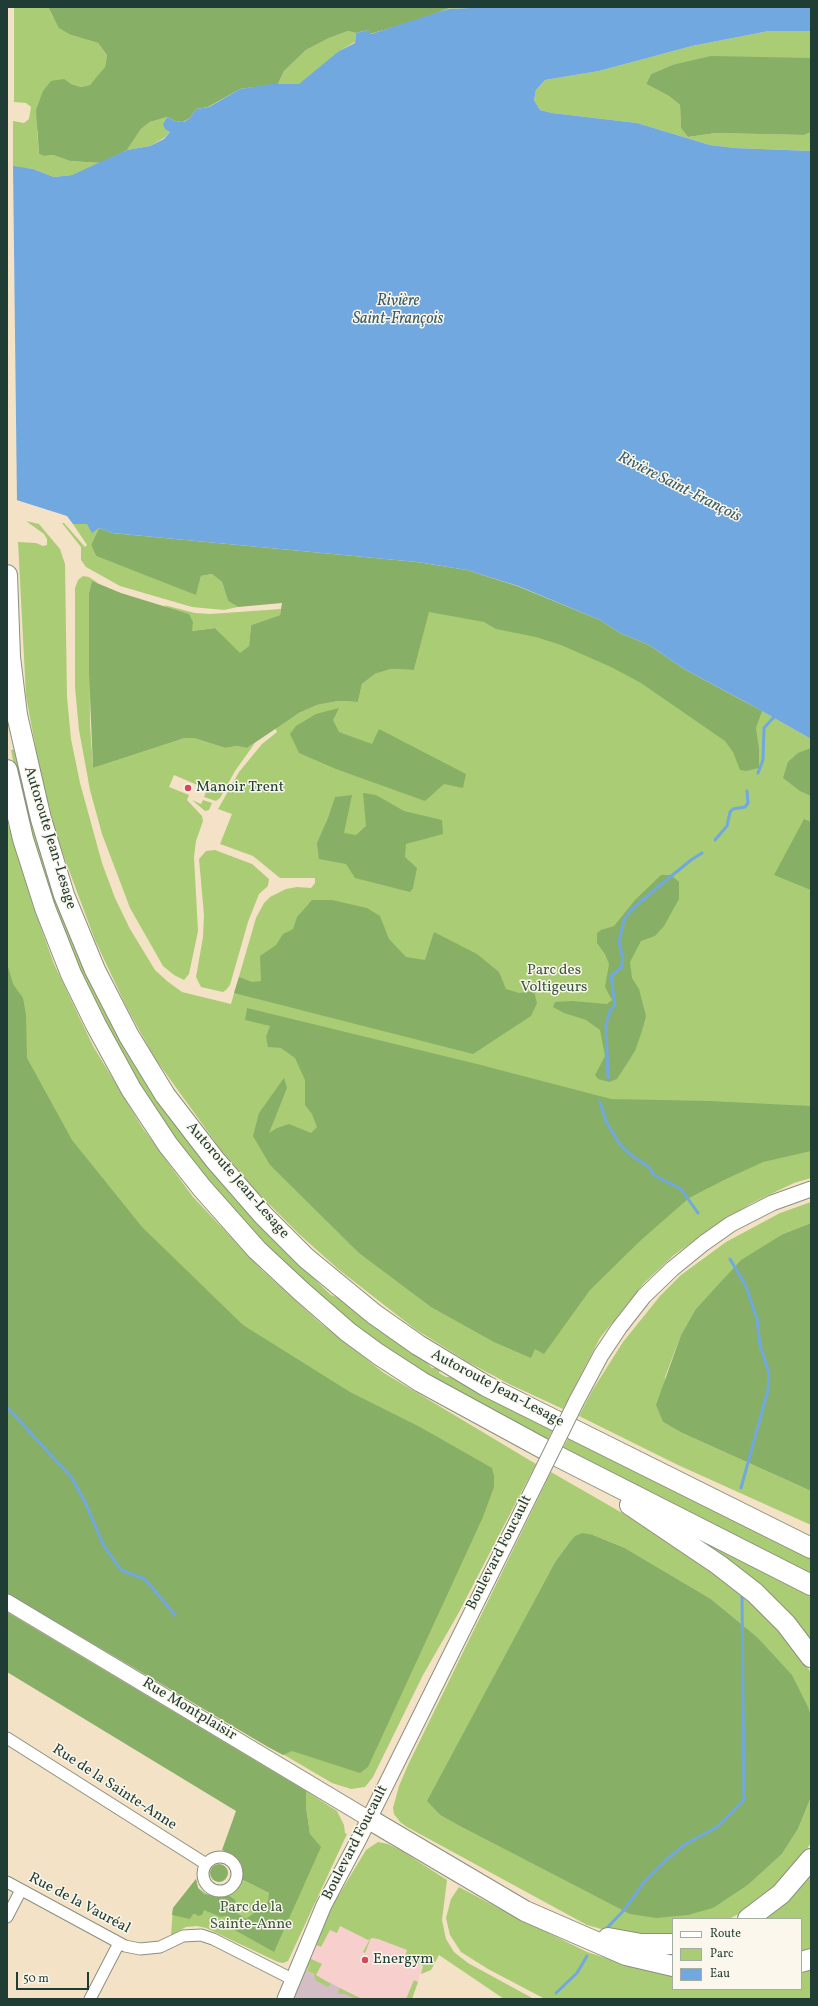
<!DOCTYPE html>
<html>
<head>
<meta charset="utf-8">
<style>
	body { margin:0 }
	#map { position:relative; width:818px; height:2006px; overflow:hidden; background:#f4e2c7; font-family:Vollkorn,serif }
	canvas { display:block }
	.frame { position:absolute; inset:0; border:8px solid #1f3d34; pointer-events:none }
	.legend { position:absolute; left:672px; top:1918px; width:130px; height:72px; box-sizing:border-box; background:#fbf7ec; border:1px solid #a3ada2; margin:0; padding:5px 7px; list-style:none; font-size:12px; color:#1f3d34 }
	.legend li { display:flex; align-items:center; gap:8px; height:20px }
	.legend b { width:20px; border:1px solid #a3ada2 }
	.scale { position:absolute; left:16px; top:1972px; width:73px; height:18px; box-sizing:border-box; border:2px solid #1f3d34; border-top:0; padding-left:5px; font-size:12px; line-height:14px; white-space:nowrap; color:#1f3d34; -webkit-text-stroke:3px #fbf7ec; paint-order:stroke }
</style>
</head>
<body>
<div id="map">
<canvas width="818" height="2006"></canvas>
<div class="frame"></div>
<ul class="legend">
<li><b style="height:5px;background:#fff"></b>Route</li>
<li><b style="height:11px;background:#aacc75"></b>Parc</li>
<li><b style="height:11px;background:#71a8df"></b>Eau</li>
</ul>
<div class="scale">50 m</div>
</div>
<script>
const context = document.querySelector('canvas').getContext('2d');
context.lineJoin = 'round';
function paint(path, color) { context.fillStyle = color; context.fill(path, 'evenodd'); }
const toPath = rows => new Path2D(rows.map(r => 'M' + r).join(''));
function stroke(path, color, width, dash) { context.strokeStyle = color; context.lineWidth = width; context.lineCap = dash ? 'butt' : 'round'; context.setLineDash(dash || []); context.stroke(path); }
function drawText(font, color, halo, rows, align = 'center') {
  context.font = font + ' Vollkorn,serif'; context.lineWidth = 3; context.setLineDash([]); context.textBaseline = 'middle'; context.strokeStyle = halo; context.fillStyle = color; for (const [text, x, y, turn = 0] of rows) {
    context.save(); context.translate(x, y); context.rotate((+turn || 0) * Math.PI / 180); context.textAlign = isNaN(turn) ? turn : align; if (halo) context.strokeText(text, 0, 0); context.fillText(text, 0, 0); context.restore();
  }
}
paint(toPath([
	[326,1918,371,1938,378,1939,407,1950,405,1957,423,1967,412,1999,362,1999,303,1969]
]), '#f7d0ce');
paint(toPath([
	[303,1969,362,1999,292,1999]
]), '#d2bec4');
paint(toPath([
	[14,7,48,7,53,17,71,35,98,43,107,55,105,67,99,76,90,85,81,87,71,84,37,131,39,154,44,156,53,155,70,161,101,163,72,175,54,177,33,169,13,167,13,121,24,123,29,119,31,107,26,103,14,102],
	[452,7,495,7,448,9],
	[348,31,356,33,355,42,339,51,313,75,299,84,278,84,284,71,306,50,329,38],
	[769,31,811,31,811,58,764,58,672,65,651,74,646,84,669,96,680,105,681,128,688,137,716,133,804,135,811,132,811,151,735,148,710,145,637,123,552,113,540,110,534,100,536,90,545,80,599,71,692,46],
	[167,117,163,124,170,132,164,138,150,146,127,150,141,129,150,122],
	[26,521,39,524,60,549,65,564,67,697,71,739,80,783,102,863,115,898,130,929,155,970,167,981,182,992,231,1004,256,918,264,903,270,897,286,889,297,887,311,888,315,883,315,878,280,878,253,856,220,844,232,814,218,809,239,772,262,744,277,732,275,728,299,713,317,705,338,701,358,702,362,684,375,674,391,669,414,670,440,566,753,706,811,739,811,1178,794,1183,752,1203,717,1224,674,1255,644,1283,600,1338,563,1409,509,1384,468,1362,415,1329,338,1269,299,1234,257,1192,221,1150,154,1057,126,1006,95,940,57,838,40,771,26,696,18,542,36,543,43,546,47,545,47,539,44,534],
	[62,523,64,523,85,547,87,545,73,524,87,524,99,528,91,545,96,556,196,594,201,576,212,574,222,582,228,601,238,607,224,610,192,607,120,586,86,567,81,560,81,547],
	[83,576,89,577,98,583,92,582,89,593,90,725,93,768,185,738,194,738,225,748,237,746,247,748,255,743,235,771,220,798,216,801,204,797,207,789,174,775,169,787,189,795,187,800,202,816,203,821,196,841,194,857,198,931,189,974,184,980,174,975,163,966,130,908,102,834,90,790,79,730,75,687,75,588,78,580],
	[164,605,195,613,210,614,281,609,280,615,251,625,249,646,240,654,215,628,192,631],
	[16,749,53,889,228,1188,228,1191,237,1202,240,1201,280,1243,278,1244,331,1295,342,1299,426,1362,432,1368,437,1368,440,1369,439,1373,446,1377,452,1377,553,1429,547,1441,430,1378,367,1335,308,1286,245,1225,182,1149,143,1092,93,1002,49,895,18,786,11,750],
	[192,800,201,804,203,800,212,803,209,810,205,811],
	[7,821,33,906,54,964,93,1046,142,1127,193,1197,263,1271,319,1322,384,1373,536,1464,458,1614,423,1675,373,1777,365,1787,351,1789,332,1783,7,1592],
	[215,850,252,864,269,879,268,886,259,894,248,922,230,985,226,990,223,992,201,987,196,977,203,937,204,915,199,859,206,851],
	[811,1202,811,1223,783,1234,695,1310,681,1335,665,1377,663,1422,680,1432,811,1491,811,1525,678,1465,579,1416,592,1391,623,1342,660,1296,681,1275,726,1242,780,1213],
	[569,1437,811,1558,811,1575,562,1450],
	[551,1472,664,1537,746,1595,797,1650,811,1673,811,1717,809,1709,756,1636,711,1599,625,1548,593,1535,569,1543,555,1562,428,1801,440,1815,594,1895,749,1884,782,1854,798,1829,811,1797,811,1843,790,1873,750,1908,729,1919,673,1919,673,1938,612,1932,587,1925,407,1827,400,1822,394,1814,393,1808,399,1786,408,1765],
	[712,1546,811,1597,811,1648,707,1550],
	[306,1791,337,1811,344,1825,345,1833,347,1834,288,1961,283,1963,278,1962,206,1928,197,1926,186,1927,171,1935,173,1908,196,1879,198,1888,210,1896,228,1895,239,1885,241,1879,269,1893,310,1834,306,1807],
	[378,1842,388,1844,402,1851,447,1880,442,1920,446,1939,454,1952,468,1963,534,1999,504,1999,439,1955,431,1970,421,1974,423,1966,405,1957,407,1950,378,1939,371,1938,365,1953,363,1952,370,1939,368,1940,340,1926,337,1933,330,1930,321,1947,314,1944,334,1903,366,1850],
	[811,1867,811,1954,801,1956,801,1919,758,1919],
	[459,1887,504,1911,587,1952,634,1967,673,1975,673,1989,801,1989,801,1970,811,1968,811,1999,545,1999,488,1969,461,1952,450,1935,446,1918,451,1899],
	[309,1958,322,1964,316,1975,331,1984,328,1987,315,1980,314,1974,307,1971,311,1963,306,1971,303,1969],
	[414,1980,418,1982,412,1999,406,1999],
	[339,1988,362,1999,356,1999,345,1994,338,1994]
]), '#aacc75');
paint(toPath([
	[48,7,452,7,421,19,370,34,368,30,356,33,348,31,329,38,306,50,284,71,278,84,240,89,208,107,196,109,190,118,183,122,175,121,167,117,150,122,141,129,127,150,101,163,70,161,53,155,44,156,39,154,36,110,43,91,51,81,64,79,71,84,81,87,90,85,105,67,107,55,98,43,71,35,59,28],
	[711,56,811,58,811,132,804,135,716,133,688,137,681,128,680,105,669,96,646,84,651,74,672,65],
	[99,528,112,533,417,562,467,570,517,586,600,620,620,633,649,645,684,669,762,711,756,728,759,749,759,768,746,771,740,770,733,752,725,741,641,683,611,667,561,645,536,637,496,629,484,622,429,612,414,670,391,669,375,674,362,684,358,702,338,701,317,705,299,713,247,748,237,746,225,748,194,738,185,738,93,768,89,674,89,593,92,581,121,593,189,614,193,622,192,631,215,628,240,653,249,646,251,625,280,615,282,603,238,607,228,601,222,582,212,574,201,576,196,595,96,556,91,545],
	[339,708,333,720,339,732,372,744,379,729,466,774,463,788,444,784,425,801,336,769,299,753,290,734,296,726,316,714],
	[811,748,811,796,800,791,783,778,788,762,798,753],
	[363,793,376,795,404,811,442,820,443,834,406,844,405,857,417,868,413,888,410,892,355,878,346,864,319,859,317,843,328,818,335,797,352,795,344,833,356,835,366,826],
	[804,819,811,822,811,890,774,875],
	[661,875,671,875,679,882,679,899,664,926,655,936,641,941,630,962,632,978,639,989,646,1016,642,1031,635,1051,617,1079,609,1082,598,1079,595,1075,605,1056,600,1030,586,1020,564,1013,553,1007,555,1002,572,1001,607,1004,612,1000,605,987,609,964,605,954,597,943,597,933,601,930,614,926,635,900],
	[312,900,332,900,367,908,380,916,389,939,406,957,425,960,434,932,477,954,499,972,506,989,519,993,534,991,537,1003,531,1016,473,1054,234,993,239,977,252,982,261,981,260,956,276,945,283,934,293,929,297,917],
	[7,963,13,984,23,998,26,1015,27,1058,72,1140,142,1227,243,1325,350,1392,420,1427,492,1468,494,1476,494,1487,483,1517,368,1767,360,1773,292,1751,283,1755,268,1747,7,1593],
	[247,1008,477,1064,611,1099,710,1101,811,1106,811,1151,763,1162,726,1179,689,1198,640,1241,590,1290,544,1354,535,1349,531,1358,494,1342,431,1307,359,1253,270,1165,253,1136,259,1113,284,1078,287,1088,269,1133,277,1128,289,1124,311,1133,317,1127,312,1114,305,1105,305,1080,295,1058,281,1048,268,1047,266,1037,270,1026,245,1020],
	[811,1223,811,1491,680,1432,663,1422,656,1405,681,1335,695,1310,741,1260,783,1234],
	[582,1533,593,1535,625,1548,711,1599,756,1636,792,1675,809,1709,811,1717,811,1797,798,1829,782,1854,749,1884,713,1908,688,1915,656,1918,630,1914,460,1826,440,1815,427,1801,555,1562,569,1543,575,1536],
	[7,1612,306,1791,306,1807,310,1834,321,1847,274,1952,233,1929,227,1916,221,1917,204,1910,202,1915,197,1916,196,1914,193,1914,190,1919,172,1915,173,1908,196,1879,198,1888,204,1894,218,1896,228,1895,235,1900,237,1913,246,1919,268,1902,269,1893,241,1879,242,1866,240,1862,232,1854,222,1850,236,1811,7,1672],
	'210 1873a9 9 0 1 1 18 0a9 9 0 1 1-18 0Z'
]), '#87b066');
paint(toPath([
	[495,7,811,7,811,31,769,31,692,46,599,71,545,80,536,90,534,100,540,110,552,113,637,123,710,145,735,148,811,151,811,739,753,706,684,669,649,645,620,633,600,620,518,586,467,570,417,562,112,533,99,528,92,533,87,524,73,524,67,516,7,497,7,165,33,169,54,177,72,175,127,150,150,146,164,139,170,132,165,129,163,124,167,117,175,121,184,122,190,118,196,109,209,107,240,89,272,84,299,84,339,51,355,43,356,33,368,30,371,34,448,9]
]), '#71a8df');
paint(toPath([
	[7,163,13,165,17,503,7,499]
]), '#f4e2c7');
stroke(toPath([
	[758,773,763,760,764,728,774,717],
	[715,840,727,826,730,812,733,809,745,807,748,803,747,791],
	[608,1078,606,1024,610,1011,615,1005,611,976,621,968,623,959,619,942,624,920,631,910,658,887,691,860,702,853],
	[600,1102,606,1121,619,1143,631,1155,649,1167,654,1175,681,1189,698,1213],
	[730,1259,746,1286,757,1319,760,1345,769,1373,768,1390,741,1488],
	[7,1407,72,1478,85,1502,104,1546,121,1570,145,1579,175,1615],
	[607,1928,625,1909,644,1882,665,1861,684,1845,717,1827,744,1800,742,1596],
	[556,1993,577,1973,587,1956]
]), '#71a8df', 3);
const street = toPath([
	[7,1738,206,1864],
	'203 1874a17 17 0 1 1 34 0a17 17 0 1 1-34 0Z',
	[7,1882,125,1946,140,1949,160,1947,183,1936,201,1935,213,1939,292,1979],
	[7,1917,21,1890],
	[90,1999,119,1943]
]);
const secondary = toPath([
	[576,1402,601,1355,619,1328,644,1296,672,1269,704,1243,731,1224,772,1203,811,1189],
	[7,1602,369,1819],
	[285,1999,324,1905,359,1839,539,1477]
]);
const highway = toPath([
	[7,575,10,657,17,715,41,819,64,895,95,970,129,1036,165,1095,215,1160,263,1215,306,1258,374,1314,418,1345,486,1386,811,1548],
	[7,770,23,839,45,908,71,974,96,1025,131,1089,168,1145,202,1188,257,1250,301,1291,348,1332,378,1354,421,1382,557,1456,811,1585],
	[630,1505,719,1565,755,1593,786,1624,811,1657],
	[369,1819,525,1911,626,1955,673,1966],
	[748,1919,781,1894,811,1859],
	[608,1938,641,1944,673,1944],
	[801,1962,811,1959]
]);
stroke(street, '#8a907e', 13);
stroke(secondary, '#8a907e', 17);
stroke(highway, '#8a907e', 22);
stroke(street, '#fff', 11);
stroke(secondary, '#fff', 15);
stroke(highway, '#fff', 20);
const secondaryBridge = toPath([
	[539,1477,576,1402]
]);
stroke(secondaryBridge, '#8a907e', 17, []);
stroke(secondaryBridge, '#fff', 15);
for (const [x, y, r, color] of [
	[188,788,4,"#d1495b"],
	[365,1960,4,"#d1495b"]
]) { const dot = new Path2D(); dot.arc(x, y, r, 0, 2 * Math.PI); context.fillStyle = color; context.fill(dot); stroke(dot, '#fbf7ec', 1.5); }
drawText('15px', '#1f3d34', '#fbf7ec', [
	["Manoir Trent",196,788],
	["Energym",373,1960]
], 'left');
drawText('15px', '#1f3d34', '#fbf7ec', [
	["Autoroute Jean-Lesage",49,838,73],
	["Autoroute Jean-Lesage",237,1181,49],
	["Autoroute Jean-Lesage",497,1389,28],
	["Boulevard Foucault",500,1553,-63],
	["Rue Montplaisir",189,1710,31],
	["Rue de la Sainte-Anne",114,1788,33],
	["Boulevard Foucault",356,1843,-63],
	["Rue de la Vauréal",79,1904,28]
]);
drawText('15px', '#3b5a41', '#fbf7ec', [
	["Parc des",554,971],
	["Voltigeurs",554,988],
	["Parc de la",251,1908],
	["Sainte-Anne",251,1925]
]);
drawText('italic 16px', '#385d67', '#fbf7ec', [
	["Rivière",398,302],
	["Saint-François",398,320],
	["Rivière Saint-François",679,488,27]
]);
</script>
</body>
</html>
